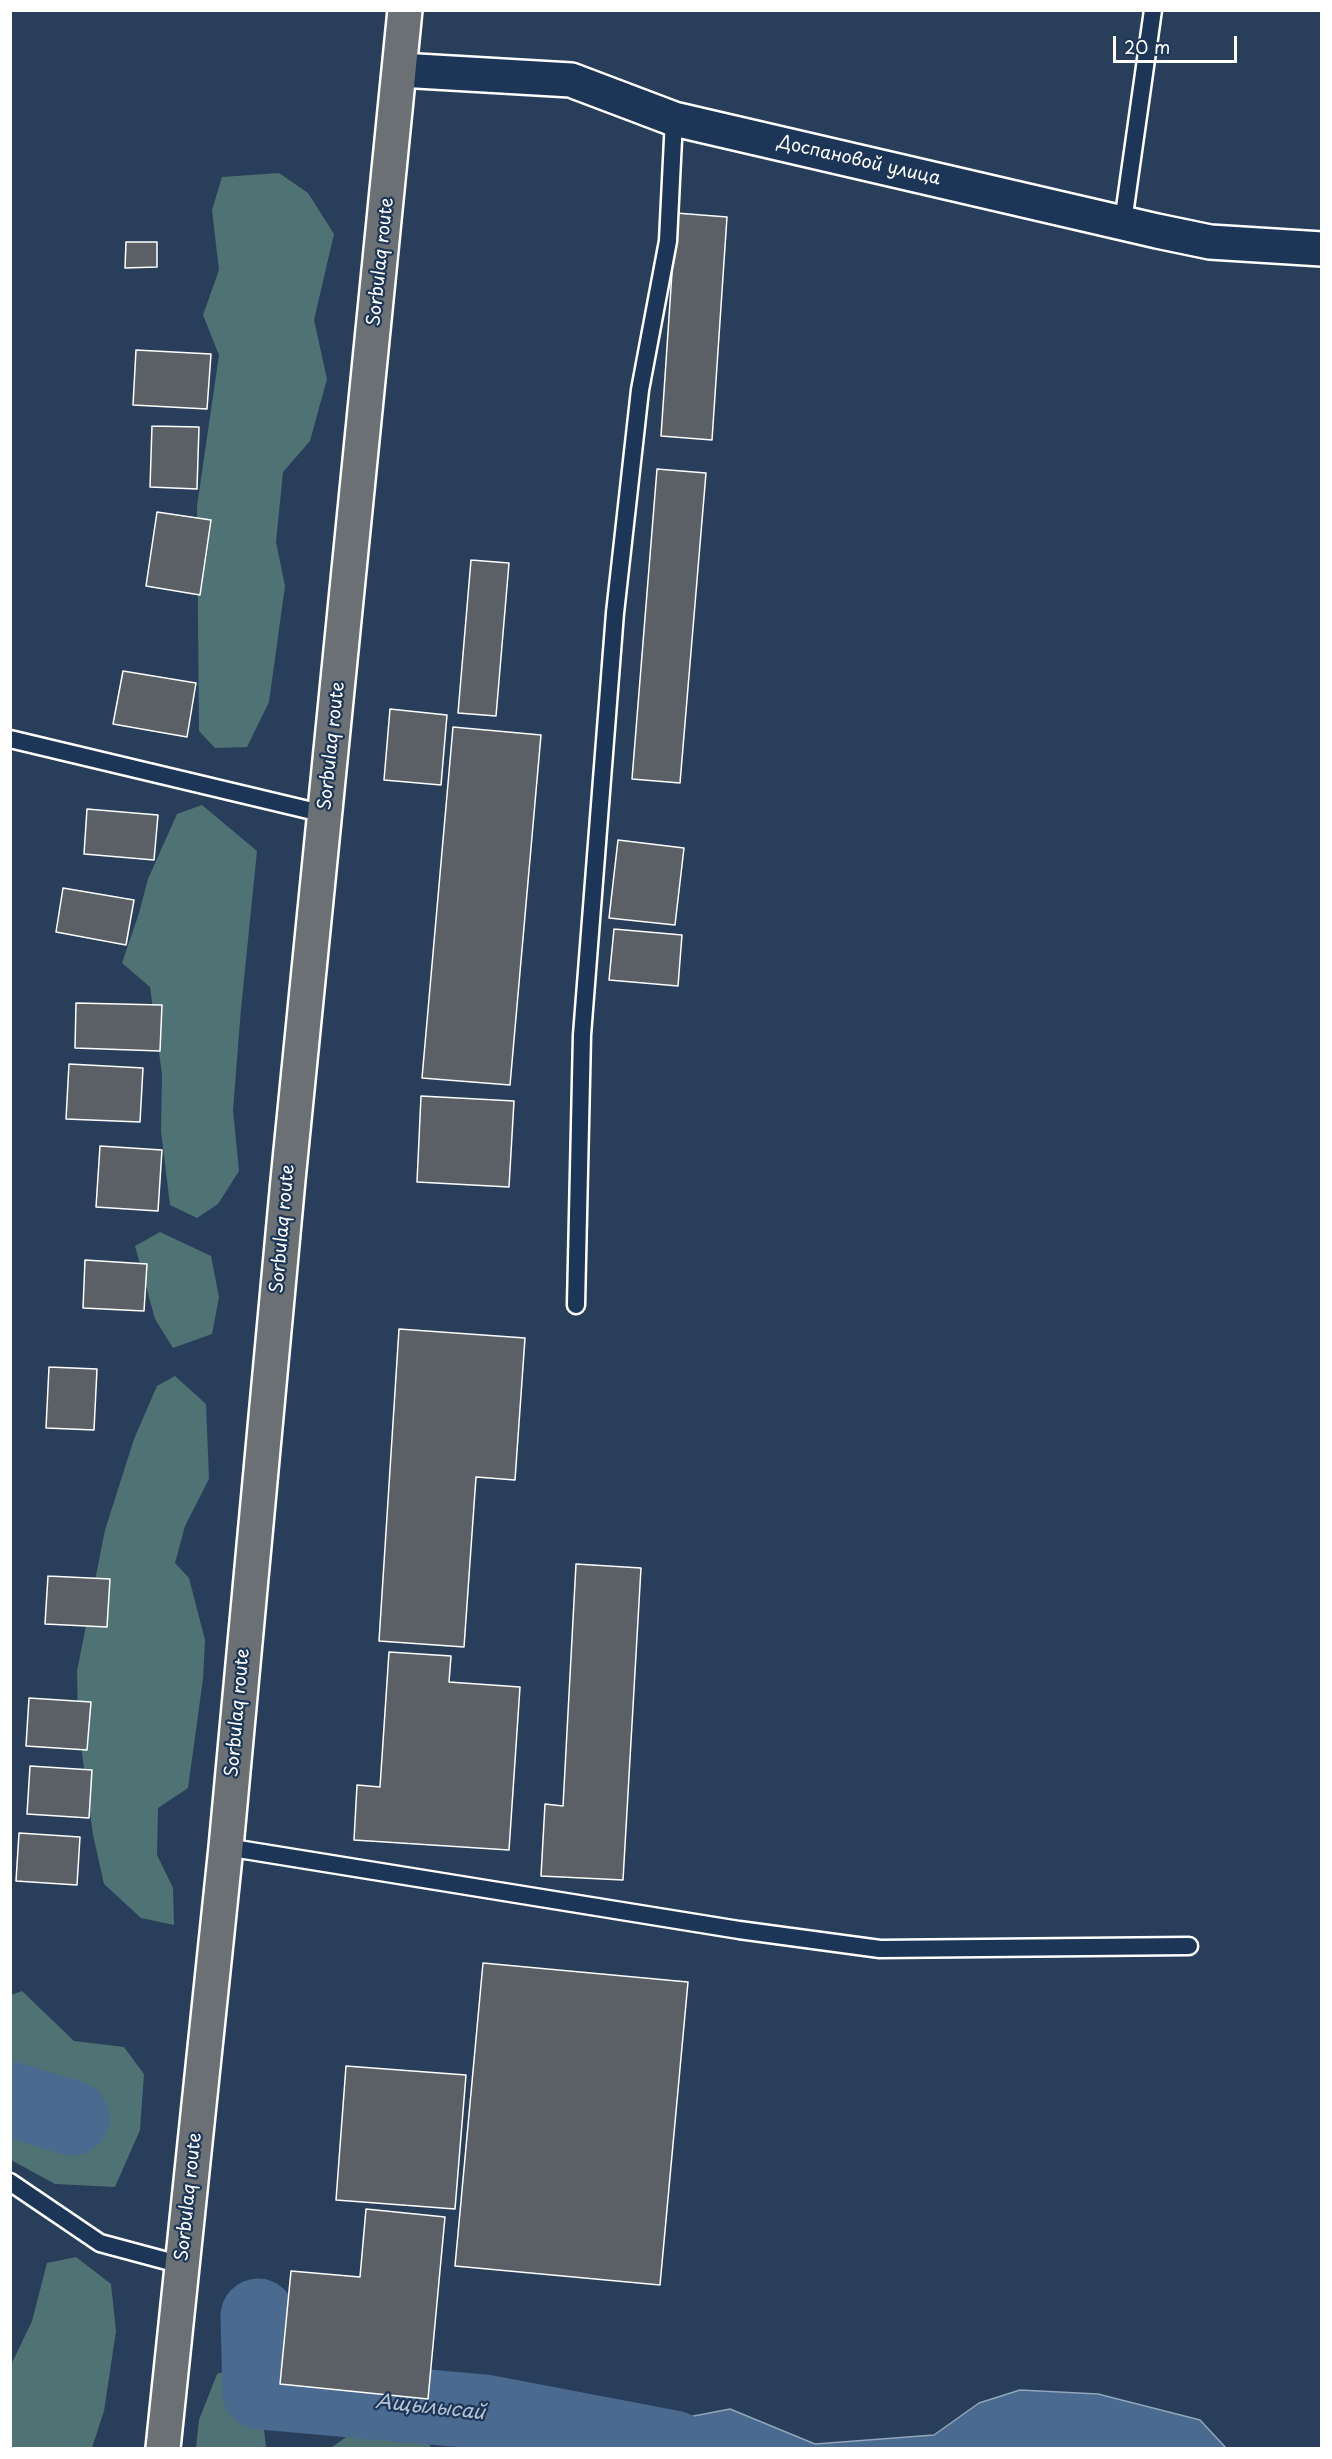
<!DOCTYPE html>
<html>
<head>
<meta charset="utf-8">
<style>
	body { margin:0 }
	#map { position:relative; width:1332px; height:2459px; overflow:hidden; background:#293e5a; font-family:"Playpen Sans",sans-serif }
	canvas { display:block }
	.frame { position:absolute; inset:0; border:12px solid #fff; pointer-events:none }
	.scale { position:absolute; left:1113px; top:36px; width:124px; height:27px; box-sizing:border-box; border:3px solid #fff; border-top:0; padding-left:8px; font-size:18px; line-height:21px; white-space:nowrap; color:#fff; -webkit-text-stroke:4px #1d3557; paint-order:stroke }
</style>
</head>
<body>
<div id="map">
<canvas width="1332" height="2459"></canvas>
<div class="frame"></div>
<div class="scale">20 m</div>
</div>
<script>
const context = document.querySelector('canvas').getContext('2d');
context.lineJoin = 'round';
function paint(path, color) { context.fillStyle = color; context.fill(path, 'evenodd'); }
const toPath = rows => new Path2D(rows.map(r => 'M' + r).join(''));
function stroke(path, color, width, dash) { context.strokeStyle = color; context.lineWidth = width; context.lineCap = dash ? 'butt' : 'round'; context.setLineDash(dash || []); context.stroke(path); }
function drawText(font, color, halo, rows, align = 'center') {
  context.font = font + ' "Playpen Sans",sans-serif'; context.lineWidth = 4.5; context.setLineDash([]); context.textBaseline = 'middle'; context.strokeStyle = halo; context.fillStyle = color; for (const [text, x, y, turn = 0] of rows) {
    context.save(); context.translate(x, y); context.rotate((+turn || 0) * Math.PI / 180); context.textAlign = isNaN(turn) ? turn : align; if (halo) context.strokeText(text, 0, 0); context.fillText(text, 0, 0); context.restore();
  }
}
paint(toPath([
	[279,173,308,193,334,234,314,320,327,379,310,441,283,472,276,542,285,586,269,702,247,747,215,748,199,731,197,506,219,355,203,315,219,270,212,210,222,177],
	[202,805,257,851,241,1009,233,1110,239,1171,218,1204,197,1218,170,1205,161,1131,162,1074,150,987,122,963,139,913,148,879,177,814],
	[160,1232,211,1256,219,1297,212,1334,173,1348,155,1319,135,1246],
	[175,1376,206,1404,209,1479,185,1526,175,1563,189,1578,205,1640,203,1679,188,1788,158,1808,157,1855,173,1888,174,1925,141,1918,104,1884,93,1835,78,1724,77,1671,105,1530,134,1439,157,1386],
	[22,1991,74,2041,124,2047,144,2074,140,2130,115,2187,55,2184,11,2160,11,1995],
	[76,2257,111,2284,116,2331,104,2411,92,2448,11,2448,11,2365,32,2321,47,2263],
	[244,2364,260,2392,266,2448,196,2448,199,2420,217,2374],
	[382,2412,425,2419,431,2448,333,2448,332,2447]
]), '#4f7274');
const water = toPath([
	[1020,2390,1098,2394,1200,2420,1226,2448,608,2448,608,2441,619,2415,668,2421,730,2409,815,2444,934,2435,979,2403,1020,2390]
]);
paint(water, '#4a6a90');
stroke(water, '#92a6bc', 1.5);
stroke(toPath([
	[10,2099,72,2118],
	[258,2316,260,2392,485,2412,674,2448]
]), '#4a6a90', 75);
const building = toPath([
	[676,213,727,217,712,440,661,436,676,213],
	[126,242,157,242,157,267,125,268,126,242],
	[136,350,211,354,207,409,133,405,136,350],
	[152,426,199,427,197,489,150,487,152,426],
	[657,469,706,473,680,783,632,779,657,469],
	[157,512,211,520,200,595,146,586,157,512],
	[471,560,509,563,496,716,458,713,471,560],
	[123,671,196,683,187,737,113,724,123,671],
	[390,709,447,715,441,785,384,780,390,709],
	[453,727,541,735,510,1085,422,1078,453,727],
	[87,809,158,815,154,860,84,854,87,809],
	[618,840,684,848,675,925,609,918,618,840],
	[63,888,134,900,126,945,56,932,63,888],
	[614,929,682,935,678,986,609,980,614,929],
	[76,1003,162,1005,160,1051,75,1048,76,1003],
	[69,1064,143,1068,140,1122,66,1119,69,1064],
	[421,1096,514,1101,509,1187,417,1182,421,1096],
	[100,1146,162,1150,158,1211,96,1207,100,1146],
	[85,1260,147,1264,144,1311,83,1308,85,1260],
	[399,1329,525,1338,515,1480,476,1477,464,1647,379,1641,399,1329],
	[49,1367,97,1369,94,1430,46,1428,49,1367],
	[576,1564,641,1568,623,1880,541,1876,545,1804,563,1806,576,1564],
	[48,1576,110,1579,107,1627,45,1624,48,1576],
	[389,1652,451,1656,449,1682,520,1687,509,1850,354,1840,357,1785,380,1787,389,1652],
	[29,1698,91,1702,87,1750,26,1746,29,1698],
	[30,1766,92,1770,89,1818,27,1814,30,1766],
	[19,1833,80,1837,77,1885,16,1881,19,1833],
	[483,1963,688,1982,660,2285,455,2266,483,1963],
	[346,2066,466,2075,455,2209,336,2200,346,2066],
	[366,2209,445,2217,428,2399,280,2384,291,2271,360,2277,366,2209]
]);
paint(building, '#5a6066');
stroke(building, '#fff', 1.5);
const lane = toPath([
	[1123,222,1153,10],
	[10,739,325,814],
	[576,1305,582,1035,615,613,640,390,668,241,674,119],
	[226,1847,739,1930,880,1949,1189,1946],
	[10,2182,100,2243,182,2265]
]);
const secondary = toPath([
	[400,70,571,80,674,119,1157,231,1210,242,1322,249]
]);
const primary = toPath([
	[163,2448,226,1847,288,1180,405,10]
]);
stroke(lane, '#fff', 21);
stroke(secondary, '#fff', 38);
stroke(primary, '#fff', 38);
stroke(lane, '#1d3557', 16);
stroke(secondary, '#1d3557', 33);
stroke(primary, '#6a7074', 33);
drawText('18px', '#fff', '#1d3557', [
	["Доспановой улица",859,161,13],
	["Sorbulaq route",381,262,-84],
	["Sorbulaq route",332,746,-84],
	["Sorbulaq route",283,1229,-85],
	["Sorbulaq route",238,1713,-85],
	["Sorbulaq route",189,2197,-84]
]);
drawText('italic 20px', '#b7c3d3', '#1d3557', [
	["Ащылысай",430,2408,6]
]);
</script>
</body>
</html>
